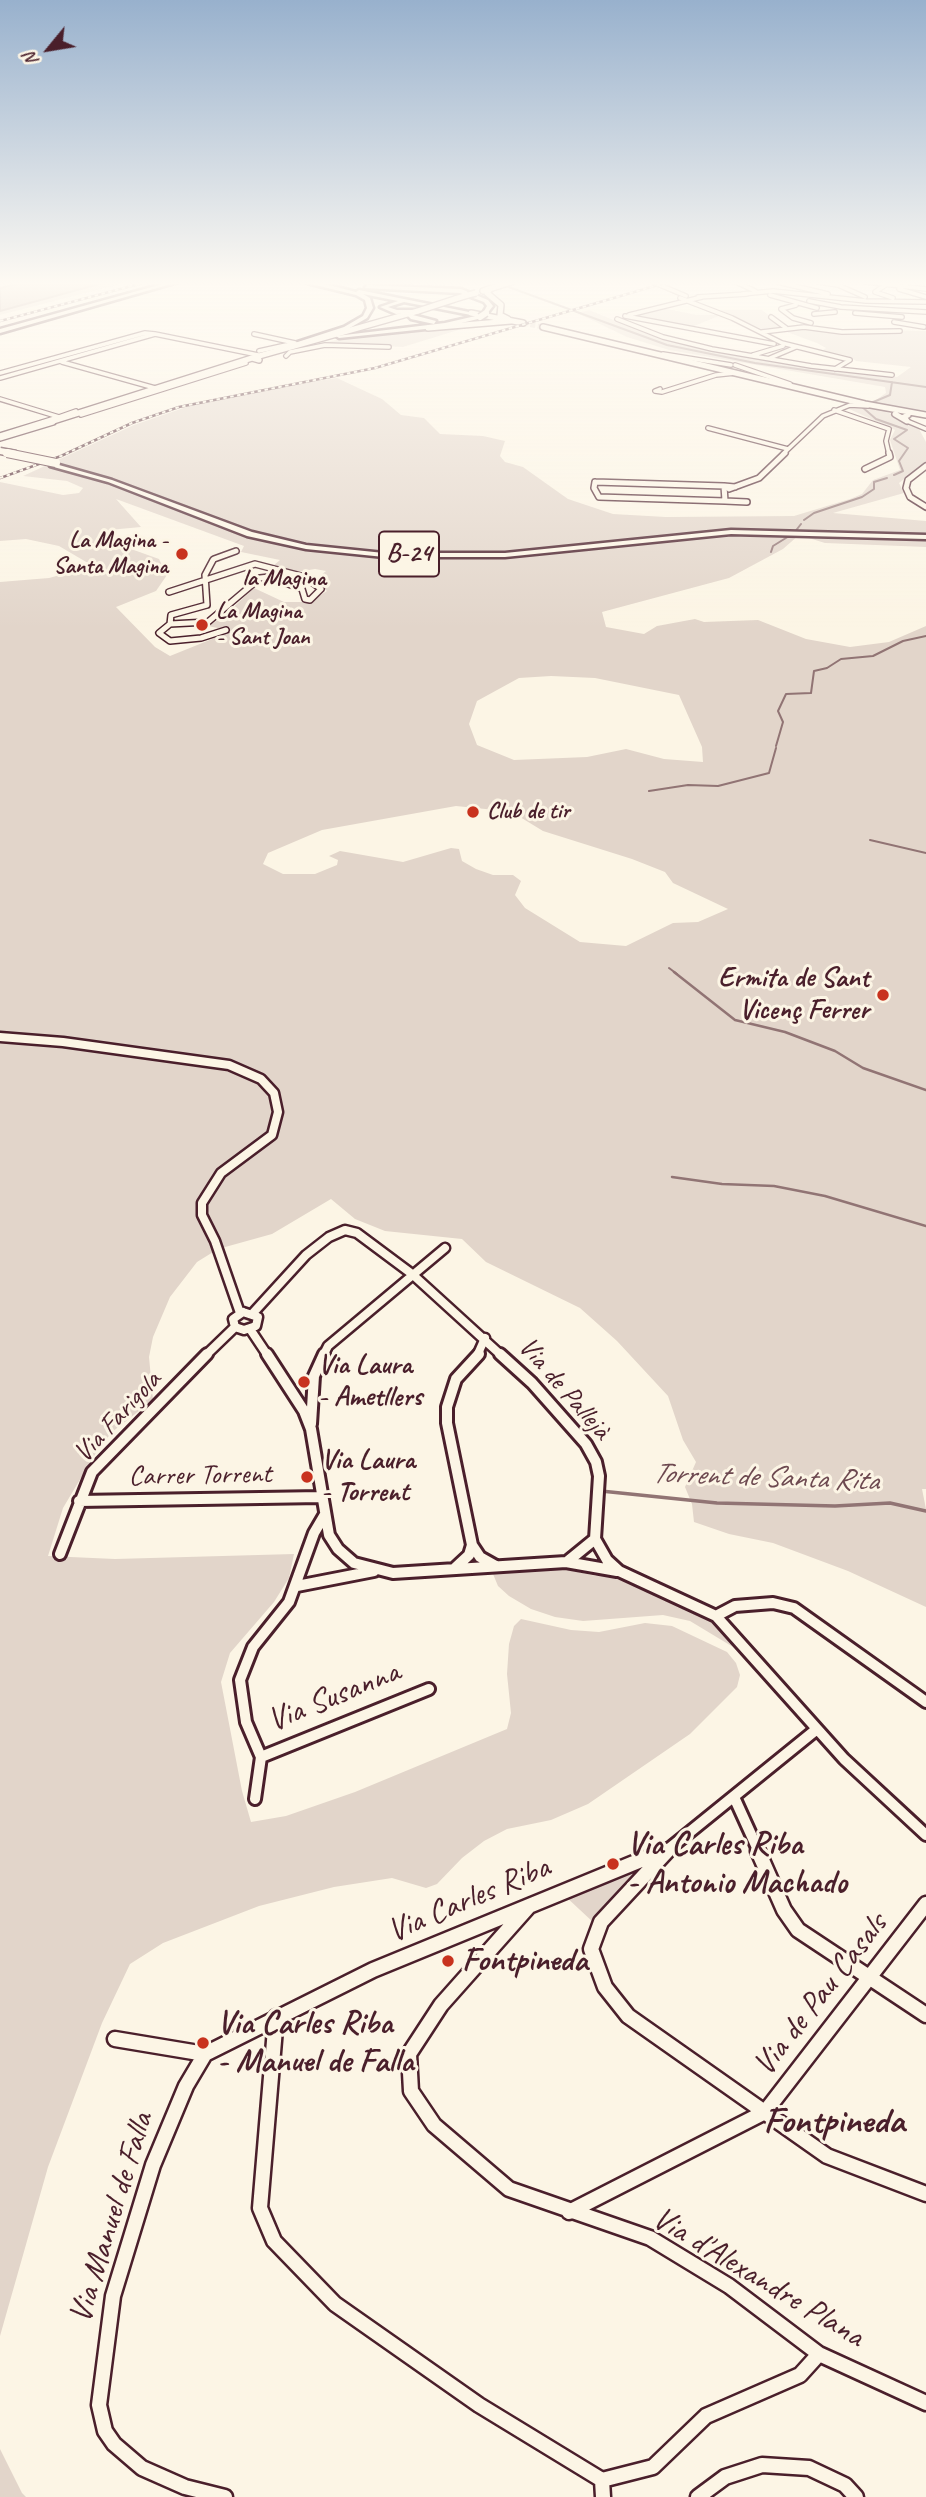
<!DOCTYPE html>
<html>
<head>
<meta charset="utf-8">
<style>
	body { margin:0 }
	#map { position:relative; width:926px; height:2497px; overflow:hidden; background:#fcf5e5; font-family:Caveat,sans-serif }
	canvas { display:block }
	.north { position:absolute; left:14px; top:14px; width:70px; height:70px; -webkit-text-stroke:5px #fcf5e5; paint-order:stroke; rotate:240deg; font-size:19px; font-weight:700; line-height:28px; text-align:center; color:#4a1f2b }
	.north::after { content:''; display:block; margin:auto; width:24px; height:32px; background:#4a1f2b; clip-path:polygon(50% 0,100% 100%,50% 72%,0 100%) }
</style>
</head>
<body>
<div id="map">
<canvas width="926" height="2497"></canvas>
<div class="north">N</div>
</div>
<script>
const context = document.querySelector('canvas').getContext('2d');
context.lineJoin = 'round';
function paint(path, color) { context.fillStyle = color; context.fill(path, 'evenodd'); }
const toPath = rows => new Path2D(rows.map(r => 'M' + r).join(''));
function stroke(path, color, width, dash) { context.strokeStyle = color; context.lineWidth = width; context.lineCap = dash ? 'butt' : 'round'; context.setLineDash(dash || []); context.stroke(path); }
function drawText(font, color, halo, rows, align = 'center') {
  context.font = font + ' Caveat,sans-serif'; context.lineWidth = 6; context.setLineDash([]); context.textBaseline = 'middle'; context.strokeStyle = halo; context.fillStyle = color; for (const [text, x, y, turn = 0] of rows) {
    context.save(); context.translate(x, y); context.rotate((+turn || 0) * Math.PI / 180); context.textAlign = isNaN(turn) ? turn : align; if (halo) context.strokeText(text, 0, 0); context.fillText(text, 0, 0); context.restore();
  }
}
paint(toPath([
	[114,280,136,280,0,315,0,311],
	[663,308,697,315,721,315,692,327,636,316],
	[589,310,651,335,699,348,791,364,897,377,911,367,856,361,848,356,823,350,826,348,817,343,784,331,792,328,926,331,926,413,896,407,887,412,919,429,926,442,926,462,899,483,904,493,833,513,926,521,926,547,825,543,799,535,783,549,729,578,602,612,606,627,644,634,657,626,695,619,704,622,758,620,806,639,850,647,889,642,926,626,926,1489,922,1489,926,1509,926,1607,848,1571,773,1543,729,1534,694,1522,692,1504,685,1487,696,1462,683,1440,668,1396,617,1341,580,1308,486,1262,462,1239,385,1231,355,1219,331,1199,272,1234,218,1249,197,1262,170,1297,153,1337,149,1357,153,1400,112,1432,97,1451,63,1508,48,1556,115,1559,294,1554,289,1578,274,1602,230,1653,221,1682,242,1791,251,1822,286,1816,355,1792,507,1729,511,1713,507,1674,509,1644,514,1626,521,1619,571,1630,599,1632,645,1623,672,1626,727,1652,736,1663,740,1675,737,1687,690,1734,588,1804,551,1820,507,1829,484,1841,462,1858,437,1884,426,1888,392,1878,334,1887,259,1906,163,1943,130,1964,102,2023,48,2167,0,2336,0,582,49,578,93,566,59,546,26,539,0,541,0,482,63,495,79,493,83,488,67,481,23,476,134,425,195,404,256,390,337,378,382,399,401,415,424,418,440,434,483,436,505,441,500,456,505,462,523,467,568,499,613,514,666,517,794,516,850,499,862,494,873,480,900,470,890,440,895,430,847,408,876,400,886,393,885,387,669,350,627,337,577,313],
	[116,499,244,546,241,552,280,560,274,565,297,572,315,569,326,571,315,580,327,591,310,602,284,602,254,588,223,617,208,626,232,631,170,656,155,647,116,607,156,591,167,575,159,559,106,540,109,530,141,527],
	[551,676,595,678,679,695,702,747,703,762,664,759,626,749,587,757,514,760,477,745,469,724,477,701,519,678],
	[456,806,495,810,520,817,543,831,632,859,665,872,673,883,728,909,698,922,673,923,626,946,580,942,525,908,515,895,521,881,513,875,493,875,476,869,462,861,459,849,451,848,403,862,340,851,329,856,338,860,337,865,315,874,283,874,263,864,268,853,322,830],
	[720,310,762,310,784,327,762,329],
	[512,323,468,327,403,347,331,344,309,346,364,334],
	[562,1567,579,1568,578,1572,596,1576,599,1572,674,1600,713,1622,743,1653,690,1621,663,1615,583,1621,555,1617,531,1609,509,1596,498,1586,493,1574],
	[644,1865,594,1923,564,1895],
	[0,2449,22,2493,26,2497,0,2497]
]), '#e2d5ca');
const water = toPath([
	[33,280,114,280,0,311,0,288,33,280]
]);
paint(water, '#c0aca5');
stroke(water, '#917474', 2);
stroke(toPath([
	[481,280,500,284],
	[506,286,667,345,755,363,926,387],
	[871,403,890,395,892,382],
	[861,406,876,419,907,430,894,439,908,448,899,461,903,471,894,475],
	[804,520,814,513,862,497,874,489,874,482,887,478],
	[771,552,773,546,794,533,801,524],
	[776,746,783,722,778,711,786,694,811,693,814,671,827,668,841,659,873,656,903,641,926,636],
	[649,791,688,785,718,786,769,773,776,748],
	[870,840,926,853],
	[669,968,677,974]
]), '#917474', 2);
stroke(toPath([
	[674,972,735,1020,785,1032,835,1051,863,1068,926,1090],
	[672,1177,722,1184,774,1186,825,1196,926,1226]
]), '#917474', 2.5);
stroke(toPath([
	[601,1491,717,1503,835,1506,890,1503,926,1511]
]), '#917474', 3.5);
stroke(toPath([
	[523,323,543,327]
]), '#d8cac0', 5, [5, 2.5]);
const minorFar4 = toPath([
	[648,280,686,296],
	[732,280,755,291],
	[769,280,828,294],
	[778,280,808,280],
	[807,280,838,285,865,297],
	[850,280,926,289],
	[913,280,899,289,926,297],
	[887,284,875,292,893,298],
	[742,294,773,291,866,301,926,302],
	[770,295,817,308],
	[698,297,747,294],
	[680,298,732,318,782,343,850,360,835,369],
	[809,301,841,307,926,312],
	[796,305,781,309,793,318,811,323],
	[855,313,902,317],
	[814,314,835,312],
	[629,315,702,297],
	[625,316,774,344],
	[771,317,786,328],
	[617,319,663,337,712,349,811,366,892,375],
	[894,322,924,327],
	[762,332,804,327,842,332,900,331],
	[155,334,258,355],
	[254,334,295,343,259,351],
	[663,354,731,365],
	[753,355,783,346],
	[286,356,290,352,325,345,389,347],
	[770,358,796,347],
	[62,362,155,388],
	[735,365,790,384],
	[0,373,145,333,155,334,0,378],
	[660,389,655,391,662,392,716,375,735,373],
	[0,399,59,417,76,411],
	[834,410,889,429,886,441,889,454],
	[81,415,246,363],
	[907,421,926,429],
	[708,428,788,449],
	[0,435,55,418],
	[783,454,823,416,850,405,868,406]
]);
const minorFar3 = toPath([
	[926,466,908,480,906,488,910,497,926,507],
	[865,469,890,457,889,453],
	[595,482,724,486,725,501,599,497,594,488,595,482],
	[724,486,735,487],
	[729,489,759,478,785,453],
	[725,501,747,502],
	[214,559,236,551],
	[169,592,255,564,305,577,321,589,310,600,305,599,302,589,269,577,260,578,208,622,170,624],
	[170,624,171,615,207,605,205,575,213,560],
	[170,624,159,633,170,641,201,638,226,630]
]);
const minorFar2 = toPath([
	[0,1037,63,1042,229,1065,261,1079,274,1093,278,1112,272,1135,221,1173,202,1203,202,1215,215,1241,240,1313],
	[243,1312,258,1317,256,1326,244,1330,235,1327,233,1319,243,1312],
	[253,1313,306,1255,329,1237,345,1230,357,1233,412,1274,502,1356],
	[250,1329,268,1356],
	[205,1356,235,1327],
	[323,1356,328,1346,445,1248],
	[477,1356,485,1338]
]);
const minorFar1 = toPath([
	[267,1354,304,1411,311,1429,329,1535,338,1549,354,1563,393,1573,566,1562,617,1571],
	[479,1354,456,1379,447,1407,447,1423,472,1545,480,1557,496,1566],
	[500,1354,532,1383,586,1444,596,1462,599,1476,595,1539,607,1560,619,1571,716,1616,844,1759,926,1835],
	[311,1424,314,1376,324,1354],
	[79,1501,321,1497],
	[60,1554,92,1472,207,1354],
	[568,1561,595,1539],
	[455,1568,469,1555,472,1545],
	[297,1586,374,1571],
	[716,1616,735,1606,773,1603,794,1608,926,1702],
	[261,1757,429,1689],
	[734,1797,759,1852],
	[255,1799,261,1757,246,1722,240,1680,253,1647,289,1602,314,1533,324,1516],
	[659,1852,670,1848,817,1729],
	[666,1852,669,1849]
]);
const minor = toPath([
	[667,1851,601,1922,591,1949,605,1987,628,2016,827,2156,926,2194],
	[758,1851,784,1910,798,1930,926,2015],
	[529,1906,441,2005,409,2054,411,2091,434,2125,509,2189,650,2238,729,2286,819,2354,926,2403],
	[276,2017,260,2208,274,2241,335,2304,479,2405,602,2480,653,2467,706,2416,800,2375,819,2354],
	[115,2039,205,2054,373,1970,663,1851],
	[205,2054,186,2086,153,2165,113,2296,99,2405,105,2431,114,2444,142,2468,185,2487,225,2497],
	[569,2212,765,2112,926,1904],
	[602,2480,603,2497],
	[698,2497,725,2477,762,2465,809,2468,845,2485,856,2497]
]);
const major = toPath([
	[490,289,487,293,501,305,500,315,508,319],
	[483,291,517,280],
	[455,299,468,295],
	[471,313,523,323],
	[543,327,865,404,926,415],
	[428,328,511,321],
	[252,358,418,311],
	[895,414,907,421,904,417,908,415],
	[47,423,252,358,259,360],
	[0,438,53,422]
]);
const highway = toPath([
	[177,280,185,280,0,333,0,329,177,280],
	[309,280,356,292,359,290,474,313,471,315,404,302,388,307,397,310,420,310,420,312,413,315,436,321,434,324,411,319,407,315,409,313,396,314,380,307,398,301,363,294,370,298,373,308,367,318,348,329,264,355,264,353,344,327,363,316,367,308,365,300,356,295,307,283,309,280],
	[367,285,461,289,488,300,493,306,486,315,483,313,487,306,484,302,460,293,365,288,367,285],
	[480,315,482,318,445,327,339,338,336,336,445,323,480,315],
	[52,463,112,480,252,532,306,545,384,553,505,553,731,530,926,535,926,539,731,534,505,557,384,557,306,549,247,536,108,482,50,466,52,463]
]);
stroke(minorFar4, '#4a1f2b', 6);
stroke(minorFar3, '#4a1f2b', 8);
stroke(minorFar2, '#4a1f2b', 13);
stroke(minorFar1, '#4a1f2b', 16);
stroke(minor, '#4a1f2b', 19);
stroke(major, '#4a1f2b', 8);
stroke(highway, '#4a1f2b', 5);
stroke(minorFar4, '#fcf5e5', 3.5);
stroke(minorFar3, '#fcf5e5', 5);
stroke(minorFar2, '#fcf5e5', 8);
stroke(minorFar1, '#fcf5e5', 10);
stroke(minor, '#fcf5e5', 14);
stroke(major, '#fcf5e5', 5);
paint(highway, '#fcf5e5');
const rail = toPath([
	[0,321,154,280],
	[0,478,61,456,132,423,179,407,375,368,675,280]
]);
stroke(rail, '#4a1f2b', 2.5);
stroke(rail, '#fcf5e5', 2, [3.5]);
const majorBridge = toPath([
	[468,295,476,293],
	[418,311,455,299]
]);
const highwayBridgeFar1 = toPath([
	[480,317,486,313],
	[0,451,16,454]
]);
const highwayBridge = toPath([
	[7,453,56,463]
]);
stroke(majorBridge, '#4a1f2b', 8, []);
stroke(highwayBridgeFar1, '#4a1f2b', 9, []);
stroke(highwayBridge, '#4a1f2b', 10, []);
stroke(majorBridge, '#fcf5e5', 5);
stroke(highwayBridgeFar1, '#fcf5e5', 6);
stroke(highwayBridge, '#fcf5e5', 8);
const sky = context.createLinearGradient(0, 0, 0, 629);
sky.addColorStop(0, '#98b1cd');
sky.addColorStop(0.45, '#fefaf3');
sky.addColorStop(1, '#fefaf300');
context.fillStyle = sky;
context.fillRect(0, 0, 926, 629);
for (const [x, y, r, color] of [
	[182,554,7,"#c8321e"],
	[202,625,7,"#c8321e"],
	[473,812,7,"#c8321e"],
	[883,995,7,"#c8321e"],
	[304,1382,7,"#c8321e"],
	[307,1477,7,"#c8321e"],
	[613,1864,7,"#c8321e"],
	[448,1961,7,"#c8321e"],
	[203,2043,7,"#c8321e"]
]) { const dot = new Path2D(); dot.arc(x, y, r, 0, 2 * Math.PI); context.fillStyle = color; context.fill(dot); stroke(dot, '#fcf5e5', 2.5); }
drawText('bold 23px', '#4a1f2b', '#fcf5e5', [
	["La Magina -",168,541,"right"],
	["Santa Magina",168,567,"right"],
	["La Magina",216,612],
	["- Sant Joan",216,638],
	["Club de tir",487,812]
], 'left');
drawText('bold 24px', '#4a1f2b', '#fcf5e5', [
	["la Magina",284,579]
]);
for (const [x, y, w] of [
	[409,554,60]
]) { const box = new Path2D(); box.roundRect(x - w / 2, y - 22.5, w, 45, 5); context.fillStyle = '#fcf5e5'; context.fill(box); stroke(box, '#4a1f2b', 2); }
drawText('bold 26px', '#4a1f2b', null, [
	["B-24",409,554]
]);
drawText('bold 28px', '#4a1f2b', '#fcf5e5', [
	["Ermita de Sant",869,979,"right"],
	["Vicenç Ferrer",869,1011,"right"],
	["Via Laura",318,1366],
	["- Ametllers",318,1398],
	["Via Laura",321,1461],
	["- Torrent",321,1493]
], 'left');
drawText('28px', '#4a1f2b', '#fcf5e5', [
	["Via de Pallejà",564,1389,49],
	["Via Farigola",118,1417,-47],
	["Carrer Torrent",200,1476,-1]
]);
drawText('italic 30px', '#6d4950', '#fcf5e5', [
	["Torrent de Santa Rita",765,1478,2]
]);
drawText('33px', '#4a1f2b', '#fcf5e5', [
	["Via Susanna",334,1697,-22],
	["Via Carles Riba",469,1900,-23],
	["Via de Pau Casals",821,1995,-52],
	["Via Manuel de Falla",112,2218,-73],
	["Via d'Alexandre Plana",758,2278,31]
]);
drawText('bold 33px', '#4a1f2b', '#fcf5e5', [
	["Via Carles Riba",627,1845],
	["- Antonio Machado",627,1883],
	["Fontpineda",462,1961],
	["Via Carles Riba",217,2024],
	["- Manuel de Falla",217,2062]
], 'left');
drawText('bold 37px', '#4a1f2b', '#fcf5e5', [
	["Fontpineda",834,2122]
]);
</script>
</body>
</html>
